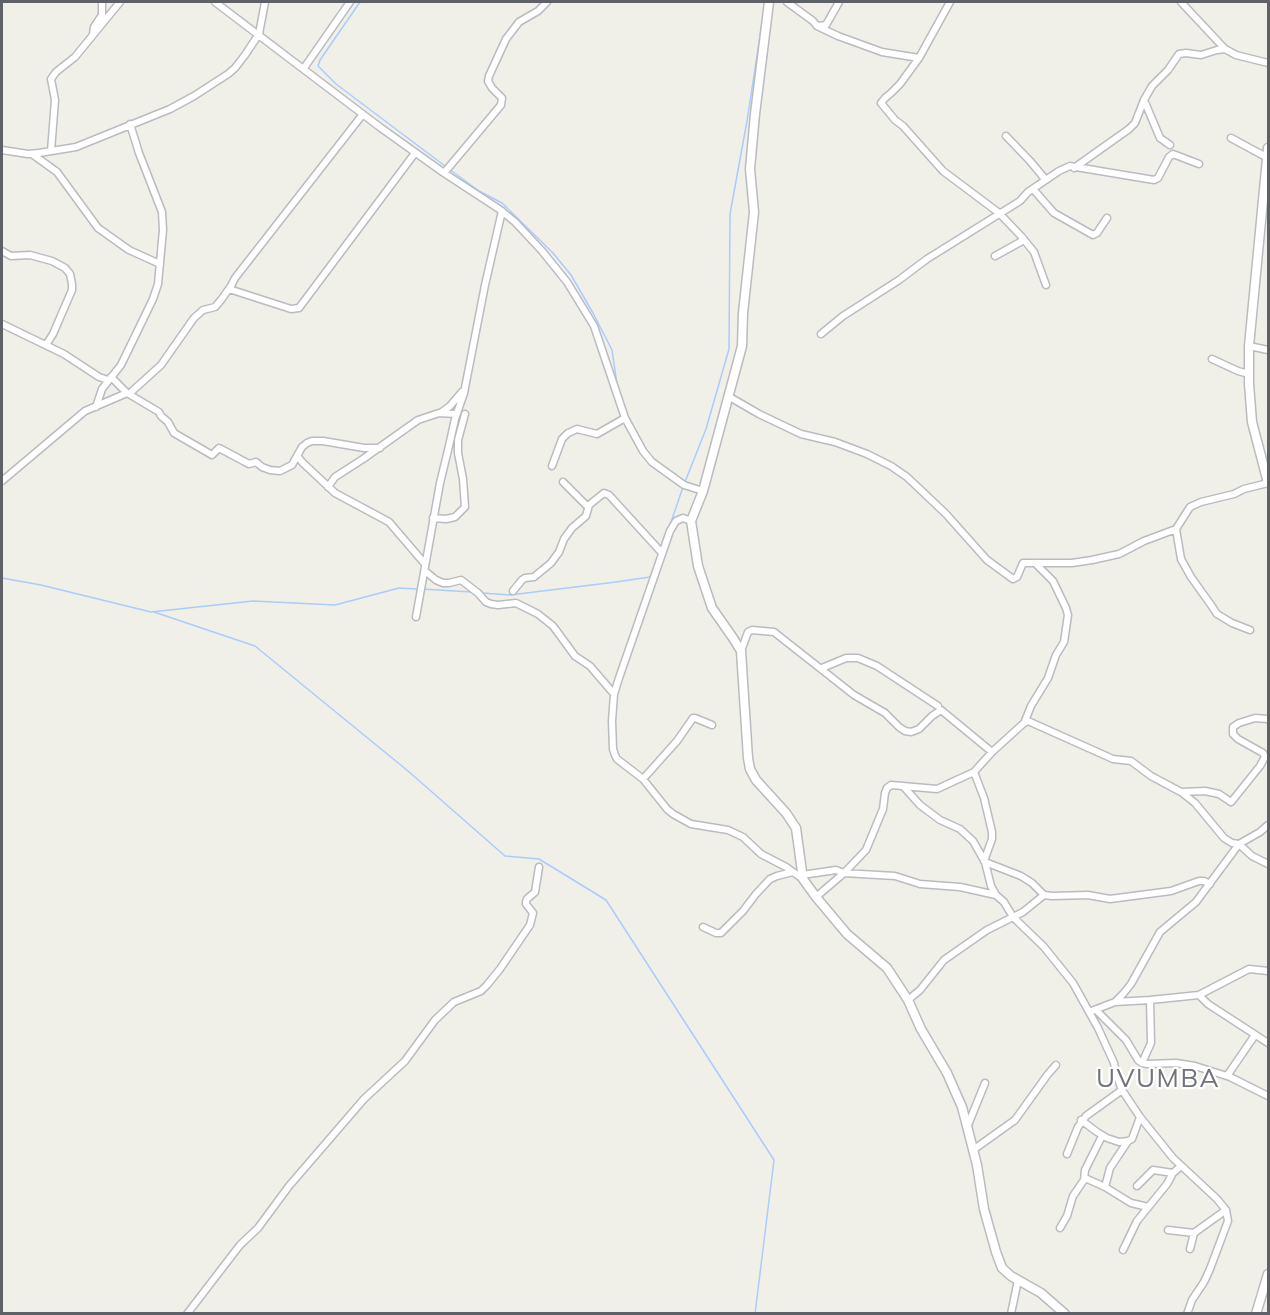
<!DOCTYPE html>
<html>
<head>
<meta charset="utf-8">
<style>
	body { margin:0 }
	#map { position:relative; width:1270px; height:1315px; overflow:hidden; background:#f1f0e8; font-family:Mulish,sans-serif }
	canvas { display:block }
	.frame { position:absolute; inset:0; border:3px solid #5f6168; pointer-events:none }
</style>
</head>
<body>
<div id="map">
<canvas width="1270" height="1315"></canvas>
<div class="frame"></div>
</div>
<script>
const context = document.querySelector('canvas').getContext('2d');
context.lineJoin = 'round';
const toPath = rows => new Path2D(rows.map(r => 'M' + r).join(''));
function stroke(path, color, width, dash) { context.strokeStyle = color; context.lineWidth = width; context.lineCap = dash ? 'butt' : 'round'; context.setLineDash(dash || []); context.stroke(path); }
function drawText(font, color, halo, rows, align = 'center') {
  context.font = font + ' Mulish,sans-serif'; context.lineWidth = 4.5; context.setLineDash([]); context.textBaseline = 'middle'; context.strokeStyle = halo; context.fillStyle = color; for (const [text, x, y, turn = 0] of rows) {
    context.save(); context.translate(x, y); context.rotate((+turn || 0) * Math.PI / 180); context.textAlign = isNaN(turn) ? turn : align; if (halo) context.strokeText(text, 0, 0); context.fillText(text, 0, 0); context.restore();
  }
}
stroke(toPath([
	[360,2,320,60,318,66,336,84,445,166],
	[449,169,479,191,502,203,553,253,571,275,593,313,612,350,617,384],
	[685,482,706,429,729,349,730,214,747,121,762,23],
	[669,528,683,487],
	[2,578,41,585,151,612,253,601,335,605,399,588,418,589],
	[422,589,471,592],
	[482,593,510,595,616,582,650,577,654,569],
	[154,612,255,646,408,771,505,856,539,859,606,900,774,1160,755,1314]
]), '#aacbfe', 1.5);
const street = toPath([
	[215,2,381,128,444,173,499,209,515,222,542,251,567,282,594,326,625,418,643,451,652,462,684,485,703,491],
	[787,2,813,21,817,26,838,36,882,52,919,58],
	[950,2,919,58,900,84,891,93,885,98,881,103,895,120,903,126,943,171,999,213,1021,236,1034,252,1046,285],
	[1181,2,1225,49,1236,55,1268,63],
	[817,26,826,25,839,2],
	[93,34,94,27,102,15,102,2],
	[304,68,350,2],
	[1144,100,1160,138,1170,145],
	[1006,136,1030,161,1045,179],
	[1231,138,1268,158],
	[2,150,28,154,39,153,76,147,170,109,194,96,228,74,235,68,245,55,259,34,265,2],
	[51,151,55,100,51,79,56,72,75,57,120,2],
	[32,154,57,172,98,228,129,250,160,264],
	[1074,168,1129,129,1135,123,1144,100,1152,86,1168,70,1179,54,1186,53,1201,55,1217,50,1225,49],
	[444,173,501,105,502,98,492,88,488,81,489,76,506,39,519,22,538,11,547,2],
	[1033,189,1054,213,1093,235,1097,233,1107,218],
	[2,251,11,256,30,255,52,261,65,268,70,274,72,284,72,290,53,334,46,345],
	[995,256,1024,240],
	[229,289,291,309,299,308,415,153],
	[2,324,64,354,99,377,108,380],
	[821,334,843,316,899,280,927,259,1020,201,1028,192,1059,171,1070,166,1154,180,1158,178,1169,157,1173,154,1199,164],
	[1249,346,1268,350],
	[1212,359,1238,371,1249,374],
	[111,377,127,393,159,412,161,416,168,422,174,433,212,455,219,448,249,464,256,462,262,467,270,470,280,471,292,465,302,447,307,443,312,441,323,441,364,448,380,448],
	[129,394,161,365,194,318,203,310,215,307,221,300,231,286,235,278,363,114],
	[728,396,759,414,801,434,835,442,867,454,891,466,907,477,926,495,946,514,987,560,1013,579,1017,577,1023,563,1072,563,1092,560,1119,554,1144,541,1176,529],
	[96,407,102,389,121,365,153,299,158,284,163,230,162,212,139,153,130,124],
	[442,412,450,406,462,392],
	[297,456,303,463,335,493,389,522,425,564],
	[552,466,562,439,568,433,577,429,597,434,625,418],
	[2,481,85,411,127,393],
	[563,482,588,507],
	[328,487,335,477,363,459,418,420,439,413,456,414],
	[433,518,446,519,455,517,465,507,463,479,458,453,458,440,465,414],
	[691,521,683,518,676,521,670,531,619,678,614,694,612,721,613,749,615,755,617,759,643,779,667,809,673,814,691,824,728,830,743,837,761,854,786,867,803,879],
	[425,571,436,580,443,583,449,583,461,580,478,593,486,602,491,604,498,605,516,603,538,614,553,626,575,656,590,666,614,694],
	[513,591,522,580,525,578,534,577,551,563,559,552,564,539,572,528,586,516,589,505,604,493,609,495,662,553],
	[416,617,440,483,449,446,455,419,464,393,485,285,502,211],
	[1250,630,1232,623,1217,614,1211,605,1191,577,1181,559,1176,529,1190,507,1201,502,1234,494,1244,489,1268,483],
	[741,651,748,632,752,630,774,632,854,695,885,713,899,727,905,731,911,732,919,729,932,716,941,710,992,752],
	[822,668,846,658,858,658,877,666,938,706],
	[1025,721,1031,706,1048,678,1056,655,1064,642,1068,615,1066,608,1053,581,1035,563],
	[643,779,677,741,693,718,695,718,712,725],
	[903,786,920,805,940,820,960,829,973,841,985,862,991,886,996,895,1004,902,1013,917,1044,947,1073,983,1098,1028,1114,1063,1117,1077,1122,1090,1140,1117,1173,1158,1217,1199,1226,1210,1228,1221,1210,1269,1204,1282,1192,1300,1187,1314],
	[1181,792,1205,791,1219,794,1231,802,1232,801,1260,766,1265,757,1263,753,1238,739,1233,734,1233,727,1239,723,1255,718,1268,719],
	[984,861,992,839,992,832,984,798,974,772,992,752,1024,723,1028,721,1113,759,1131,761,1151,776,1181,792,1195,803,1224,838,1232,843,1239,844,1252,856,1268,864],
	[985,862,1021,876,1032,883,1044,895,1052,896,1088,895,1110,899,1171,891,1199,881,1204,881,1210,884],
	[802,875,836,870,844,873,895,876,920,884,960,887,996,895],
	[816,897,844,873,866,850,883,809,885,793,887,788,891,785,937,789,974,772],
	[703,927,716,933,721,933,743,911,756,894,770,879,777,876,793,872],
	[1199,995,1208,1004,1268,1043],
	[908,1000,920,990,944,960,987,930,1023,912,1044,895],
	[1115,1002,1150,1000,1199,995,1249,969,1268,971],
	[1096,1010,1126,1040,1138,1060,1142,1063,1147,1064,1176,1063,1195,1066,1230,1077,1268,1096],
	[1089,1012,1115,1002,1123,994,1131,984,1160,932,1196,902,1239,844,1260,832,1268,825],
	[1142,1063,1151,1043,1150,1000],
	[1227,1076,1255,1035],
	[1081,1120,1097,1132,1107,1138,1119,1142,1128,1141],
	[968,1125,985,1083],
	[973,1150,1015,1120,1048,1074,1056,1065],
	[1067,1154,1078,1127,1086,1116,1122,1090],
	[1085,1178,1105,1187,1131,1203,1148,1207],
	[1137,1186,1153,1170,1173,1173],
	[1105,1187,1110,1168,1128,1141,1132,1139,1140,1117],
	[1060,1228,1067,1216,1073,1196,1084,1180,1085,1170,1102,1136],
	[1168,1230,1194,1233,1226,1210],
	[1190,1249,1194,1233],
	[1123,1250,1137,1221,1167,1184,1173,1173,1181,1166],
	[187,1314,240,1245,258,1228,289,1186,364,1099,405,1061,435,1020,454,1002,481,991,487,985,500,969,530,925,533,913,526,904,526,902,527,899,535,892,539,867],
	[1011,1314,1018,1280]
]);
const secondary = toPath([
	[769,2,755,114,750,169,754,212,743,313,742,346,703,491,691,521,698,566,712,608,733,638,741,651,748,758,750,769,756,780,786,813,796,828,803,879,816,897,847,934,887,968,908,1000,921,1029,947,1073,962,1107,967,1126,977,1165,984,1209,996,1252,1002,1268,1011,1276,1041,1293,1065,1314],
	[1268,148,1249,346,1249,384,1252,422,1268,483],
	[1256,1314,1268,1274]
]);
stroke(street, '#babbc1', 9);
stroke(secondary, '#b9bbc1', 11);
stroke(street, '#fff', 6);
stroke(secondary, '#fff', 8);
context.letterSpacing = '1.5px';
drawText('26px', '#70737a', '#fff', [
	["UVUMBA",1158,1079]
]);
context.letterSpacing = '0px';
</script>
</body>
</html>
